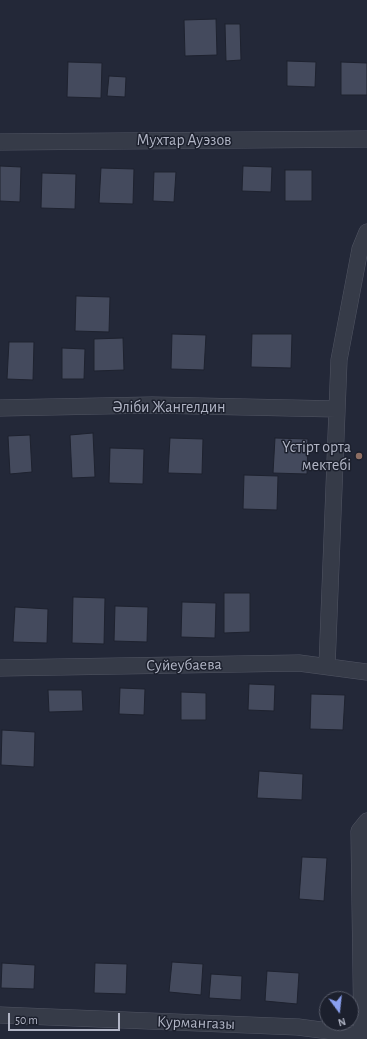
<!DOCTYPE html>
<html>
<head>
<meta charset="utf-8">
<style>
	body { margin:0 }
	#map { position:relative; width:367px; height:1039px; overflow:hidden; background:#232838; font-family:"Alegreya Sans",sans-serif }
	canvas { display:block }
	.north { position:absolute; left:319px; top:991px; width:40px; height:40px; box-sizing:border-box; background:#1c202d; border:1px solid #585c6a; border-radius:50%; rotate:165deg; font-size:11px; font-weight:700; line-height:16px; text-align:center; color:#b1b5c5 }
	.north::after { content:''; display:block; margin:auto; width:14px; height:18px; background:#8aa0f0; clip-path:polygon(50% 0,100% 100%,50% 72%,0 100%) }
	.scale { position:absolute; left:8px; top:1013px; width:112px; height:18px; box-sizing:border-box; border:2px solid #b1b5c5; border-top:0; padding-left:5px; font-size:12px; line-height:14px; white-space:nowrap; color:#b1b5c5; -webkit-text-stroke:3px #1c202d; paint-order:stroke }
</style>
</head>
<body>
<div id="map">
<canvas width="367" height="1039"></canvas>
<div class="north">N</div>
<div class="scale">50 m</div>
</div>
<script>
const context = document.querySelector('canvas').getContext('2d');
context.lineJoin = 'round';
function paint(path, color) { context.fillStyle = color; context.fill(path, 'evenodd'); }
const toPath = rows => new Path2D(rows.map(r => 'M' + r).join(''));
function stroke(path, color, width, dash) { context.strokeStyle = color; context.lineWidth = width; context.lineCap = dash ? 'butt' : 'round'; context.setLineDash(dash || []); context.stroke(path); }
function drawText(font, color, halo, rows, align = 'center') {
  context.font = font + ' "Alegreya Sans",sans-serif'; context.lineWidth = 3; context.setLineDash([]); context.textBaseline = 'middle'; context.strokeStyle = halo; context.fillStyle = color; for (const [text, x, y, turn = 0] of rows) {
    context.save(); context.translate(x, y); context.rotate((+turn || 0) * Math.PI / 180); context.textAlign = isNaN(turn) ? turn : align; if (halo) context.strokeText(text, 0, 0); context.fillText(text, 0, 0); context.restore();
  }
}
const building = toPath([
	[216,19,217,55,185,56,184,20,216,19],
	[225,24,240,24,241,60,226,61,225,24],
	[287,61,316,62,315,87,287,86,287,61],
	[68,62,102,63,101,98,67,97,68,62],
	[341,62,367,63,367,95,341,95,341,62],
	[109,76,126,77,125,97,107,96,109,76],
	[0,166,21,167,20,202,0,201,0,166],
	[243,166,272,167,271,192,242,191,243,166],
	[101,168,134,169,133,204,99,203,101,168],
	[285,170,312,170,312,201,285,201,285,170],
	[154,172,176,172,174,202,153,201,154,172],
	[42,173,76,174,75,209,41,208,42,173],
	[76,296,110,297,109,332,75,331,76,296],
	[172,334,206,335,204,370,171,369,172,334],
	[252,334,292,334,291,368,251,367,252,334],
	[123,338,124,370,94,371,94,339,123,338],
	[9,342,34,342,33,380,7,379,9,342],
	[62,348,85,349,84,379,62,379,62,348],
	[93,433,95,477,72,478,70,435,93,433],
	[30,435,32,472,10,474,8,436,30,435],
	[170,438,203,439,202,474,168,473,170,438],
	[275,438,308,439,307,474,273,473,275,438],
	[110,448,144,449,143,484,109,483,110,448],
	[244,475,278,476,277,510,243,509,244,475],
	[224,593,250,593,250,632,224,633,224,593],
	[73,597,105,598,104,644,72,643,73,597],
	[182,602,216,603,215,638,181,637,182,602],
	[115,606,148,607,147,642,114,641,115,606],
	[15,607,48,609,47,643,13,642,15,607],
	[249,684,275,685,274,711,248,710,249,684],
	[120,688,145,689,144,715,119,714,120,688],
	[48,690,82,690,83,711,49,712,48,690],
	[181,692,206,693,206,720,181,720,181,692],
	[311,694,345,695,343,730,310,729,311,694],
	[2,730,35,732,34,767,1,765,2,730],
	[259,771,303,774,302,800,257,798,259,771],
	[302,857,327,858,324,901,299,899,302,857],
	[172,962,203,964,201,995,169,992,172,962],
	[2,963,35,965,34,989,1,988,2,963],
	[95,963,127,964,126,994,94,993,95,963],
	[267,971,299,973,297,1004,265,1001,267,971],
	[211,974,242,976,241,1000,209,998,211,974]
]);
paint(building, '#444a5d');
stroke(building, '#1e222f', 1);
const minor = toPath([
	[0,142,367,139],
	[0,408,152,405,337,409],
	[327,666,339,360,360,249,367,232],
	[0,668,299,663,367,672],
	[0,1015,298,1027,367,1036],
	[362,1039,359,831,367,821]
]);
stroke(minor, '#515563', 17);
stroke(minor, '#363b48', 16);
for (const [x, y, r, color] of [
	[359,456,4,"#8d6e63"]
]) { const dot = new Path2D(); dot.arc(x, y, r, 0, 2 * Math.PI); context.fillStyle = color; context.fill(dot); stroke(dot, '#1c202d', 1.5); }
drawText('16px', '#b1b5c5', '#1c202d', [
	["Мухтар Ауэзов",184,140],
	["Әліби Жангелдин",169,407],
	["Суйеубаева",184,665,-1],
	["Курмангазы",196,1023,2]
]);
drawText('16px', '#b1b5c5', '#1c202d', [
	["Үстірт орта",351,447],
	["мектебі",351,465]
], 'right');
</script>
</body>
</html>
